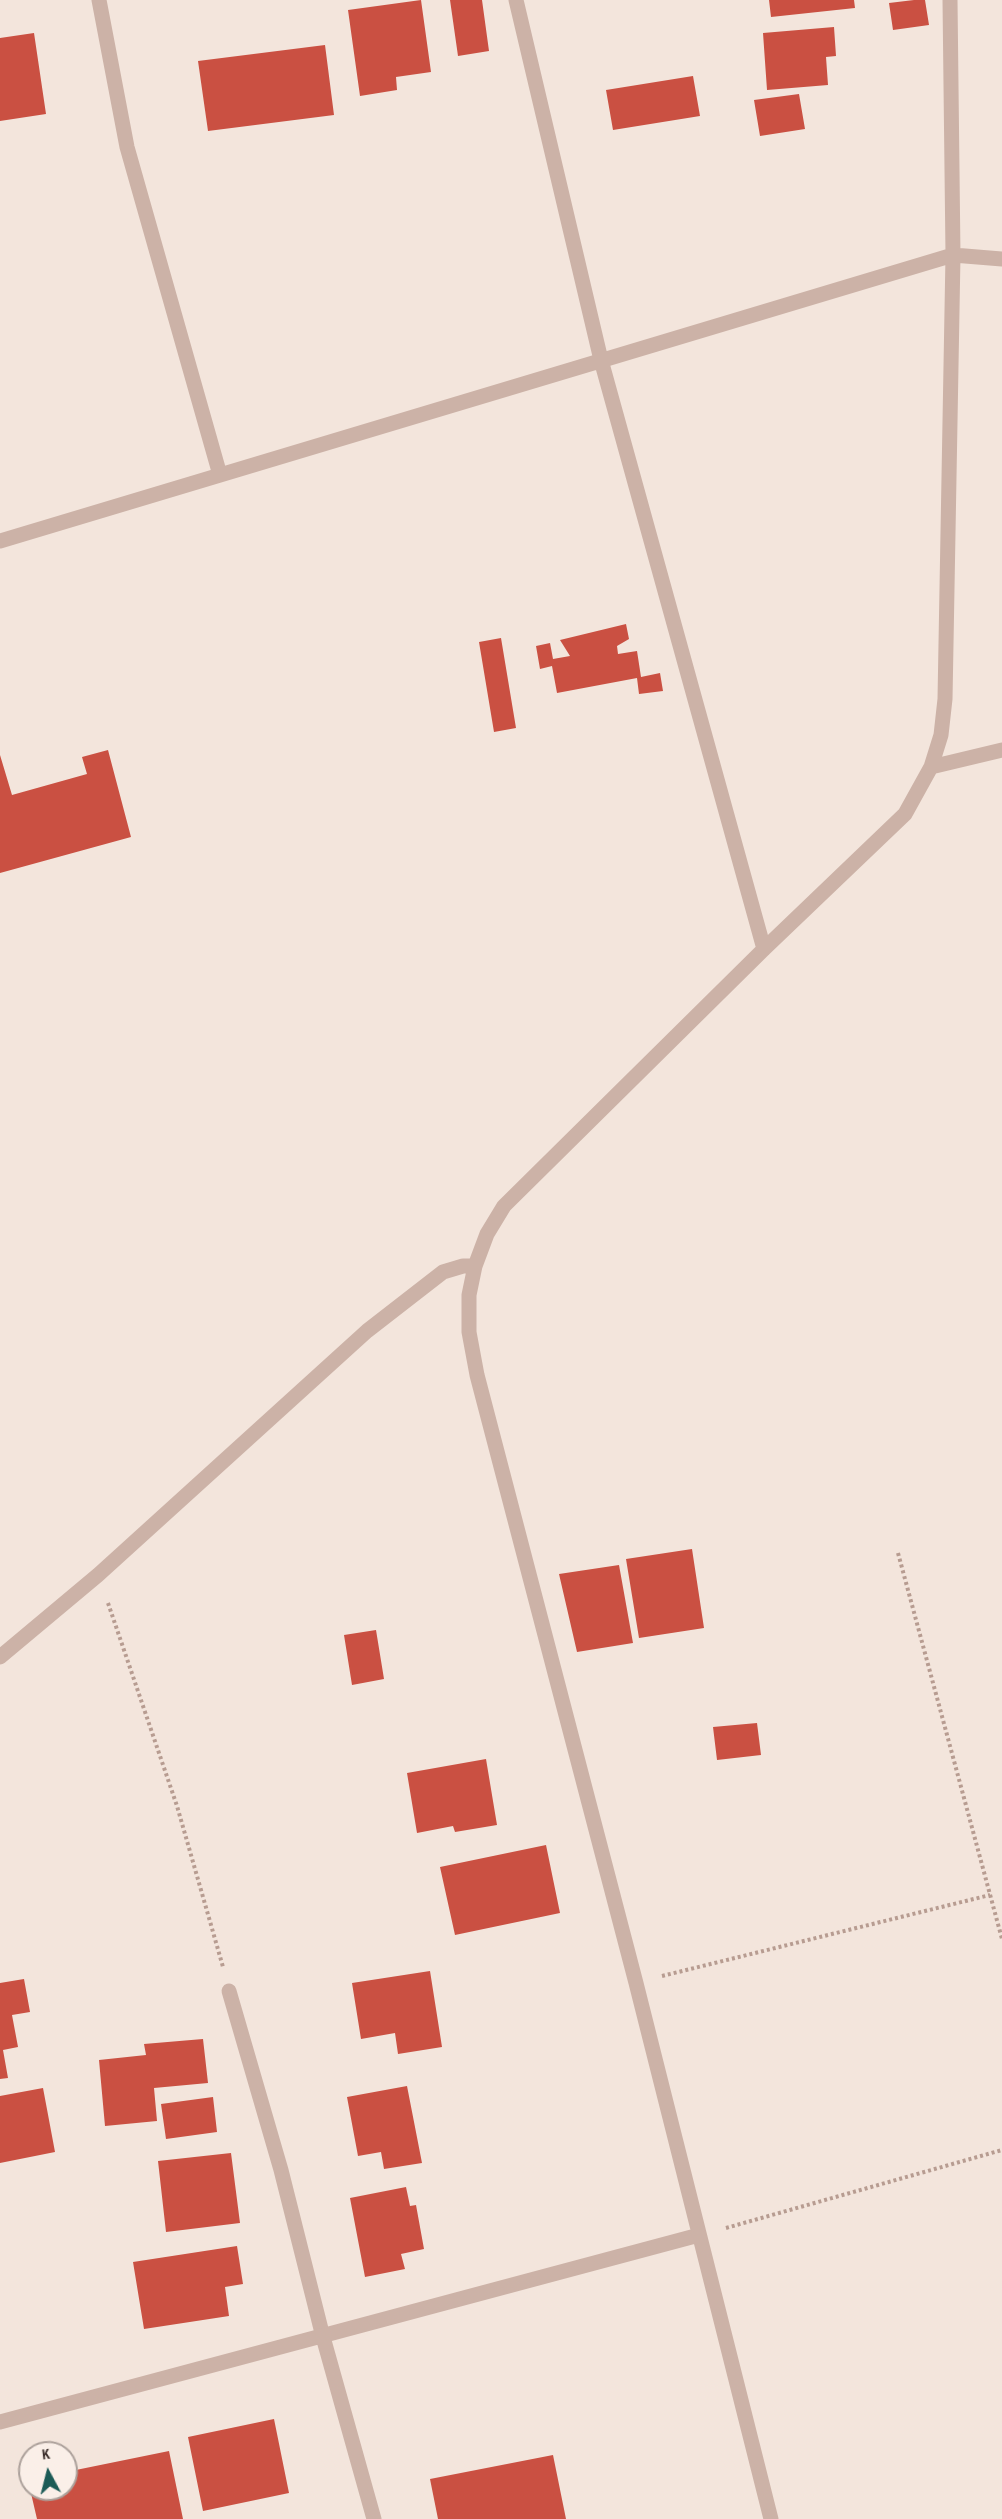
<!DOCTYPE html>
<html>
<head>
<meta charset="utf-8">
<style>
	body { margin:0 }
	#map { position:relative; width:1002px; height:2519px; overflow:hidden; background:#f3e5dc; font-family:"Sofia Sans Condensed",sans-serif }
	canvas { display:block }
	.north { position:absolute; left:18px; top:2441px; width:60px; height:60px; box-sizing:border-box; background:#faefe8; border:2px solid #aca19b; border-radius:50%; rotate:353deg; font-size:16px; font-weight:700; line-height:24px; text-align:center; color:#382b28 }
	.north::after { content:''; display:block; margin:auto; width:21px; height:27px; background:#1c5b56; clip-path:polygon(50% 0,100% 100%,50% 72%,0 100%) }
</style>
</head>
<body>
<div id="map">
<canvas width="1002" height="2519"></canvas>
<div class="north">K</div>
</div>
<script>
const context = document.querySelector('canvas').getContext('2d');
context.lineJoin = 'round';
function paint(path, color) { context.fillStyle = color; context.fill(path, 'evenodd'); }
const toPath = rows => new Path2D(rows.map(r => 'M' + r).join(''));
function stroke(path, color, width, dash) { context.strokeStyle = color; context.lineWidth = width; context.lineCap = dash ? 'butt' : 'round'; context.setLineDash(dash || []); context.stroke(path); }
paint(toPath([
	[421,0,431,72,396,77,397,90,360,96,348,10],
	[450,0,482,0,489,51,458,56],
	[769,0,854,0,855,8,771,17],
	[914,0,925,0,929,25,893,30,889,3],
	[834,27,836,56,826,57,828,85,767,90,763,33],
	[34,33,46,114,0,121,0,38],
	[325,45,334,115,208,131,198,61],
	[693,76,700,116,613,130,606,90],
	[799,94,805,129,760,136,754,100],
	[626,624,629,639,617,646,618,654,637,651,641,677,660,673,663,691,639,694,637,678,557,693,552,666,540,669,536,646,550,643,553,659,570,656,560,640],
	[501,638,516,728,494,732,479,642],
	[108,750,131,837,0,873,0,755,12,795,87,774,82,757],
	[692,1549,704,1628,639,1638,626,1559],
	[619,1565,633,1643,577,1652,559,1574],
	[376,1630,384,1679,352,1685,344,1635],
	[757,1723,761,1755,717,1760,713,1727],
	[486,1759,497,1825,455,1832,453,1826,417,1833,407,1773],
	[546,1845,560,1913,455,1935,440,1867],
	[430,1971,442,2047,398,2054,395,2033,361,2039,352,1983],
	[24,1979,30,2012,12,2015,18,2047,3,2050,8,2078,0,2079,0,1983],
	[203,2039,208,2083,154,2088,157,2121,105,2126,99,2060,146,2055,144,2044],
	[407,2086,422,2163,384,2169,381,2152,358,2156,347,2097],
	[43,2088,55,2152,0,2163,0,2096],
	[213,2097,217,2132,166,2139,161,2104],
	[231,2153,240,2223,166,2232,158,2161],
	[406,2187,410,2206,416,2205,424,2249,401,2254,405,2269,365,2277,350,2198],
	[237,2246,243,2284,225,2287,229,2316,144,2329,133,2262],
	[274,2419,289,2493,203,2511,188,2437],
	[169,2451,183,2519,37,2519,30,2489,66,2489,66,2472],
	[553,2455,566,2519,438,2519,430,2479]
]), '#ca5042');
stroke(toPath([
	[898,1553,1002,1939],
	[108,1603,177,1806,223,1967],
	[662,1976,990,1895],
	[726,2228,1002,2150]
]), '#b79c91', 4, [3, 3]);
stroke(toPath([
	[229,1991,281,2170,323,2337]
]), '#ccb2a7', 15);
stroke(toPath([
	[99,0,127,147,220,475],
	[516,0,601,360,764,949],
	[0,541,953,255,1002,259],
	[931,767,1002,750],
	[0,1657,98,1575,367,1331,443,1272,463,1266,475,1266],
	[323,2337,374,2519],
	[0,2422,699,2235],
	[771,2519,636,1983,477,1375,469,1332,469,1295,475,1266,487,1234,504,1206,764,949,905,814,931,767,941,735,945,699,953,255,950,0]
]), '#ccb2a7', 15);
</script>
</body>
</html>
